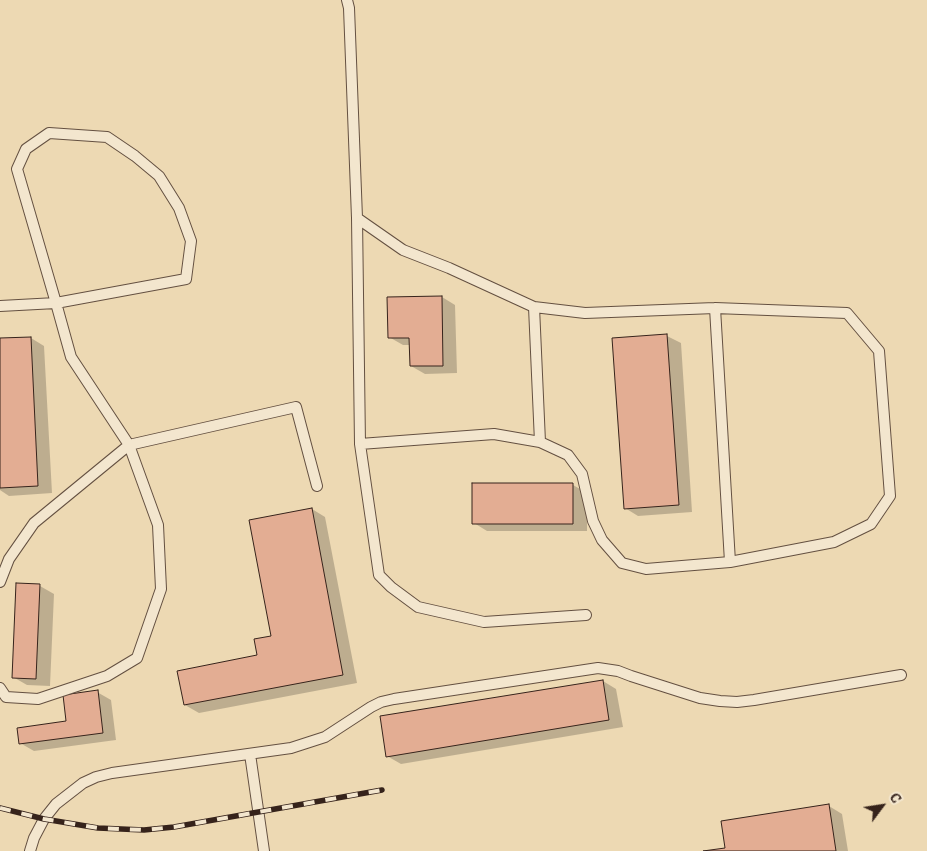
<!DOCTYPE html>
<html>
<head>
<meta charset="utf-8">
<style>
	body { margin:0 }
	#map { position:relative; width:927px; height:851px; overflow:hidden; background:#edd9b3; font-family:Alegreya,serif }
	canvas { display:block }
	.north { position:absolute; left:857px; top:781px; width:50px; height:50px; -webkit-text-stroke:4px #f3e6ce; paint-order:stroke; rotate:59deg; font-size:14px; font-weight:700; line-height:20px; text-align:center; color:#36231b }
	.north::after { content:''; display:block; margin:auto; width:18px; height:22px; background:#36231b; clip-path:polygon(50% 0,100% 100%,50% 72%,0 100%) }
</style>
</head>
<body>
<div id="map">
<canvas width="927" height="851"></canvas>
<div class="north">С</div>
</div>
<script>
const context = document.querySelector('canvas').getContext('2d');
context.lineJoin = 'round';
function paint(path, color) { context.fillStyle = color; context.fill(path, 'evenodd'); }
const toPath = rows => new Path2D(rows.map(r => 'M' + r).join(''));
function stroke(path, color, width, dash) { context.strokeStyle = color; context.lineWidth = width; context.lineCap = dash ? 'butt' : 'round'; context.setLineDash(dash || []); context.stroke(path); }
paint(toPath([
	[442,297,455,305,457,373,425,374,411,366,410,345,403,345,389,337],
	[667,336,681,343,692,512,638,516,625,508],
	[31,338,44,346,52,493,9,496,0,490,0,340],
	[573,485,587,493,587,531,487,531,474,523],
	[312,509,325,517,357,683,199,713,185,705,258,656,272,637],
	[17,585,40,586,54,594,50,686,27,685,13,677],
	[603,681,616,689,623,727,401,764,387,756],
	[97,692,111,700,116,740,34,751,20,743,68,722],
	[829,806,842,814,848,851,712,851,727,849]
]), '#0003');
const building = toPath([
	[442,296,443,366,410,366,409,338,388,338,387,297,442,296],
	[667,334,679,505,624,509,612,338,667,334],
	[31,337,38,486,0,488,0,338,31,337],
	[472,483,573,483,573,524,472,524,472,483],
	[312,508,343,675,184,705,177,671,257,655,254,639,271,636,249,520,312,508],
	[16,583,40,584,36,679,12,678,16,583],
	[603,680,609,720,386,757,380,716,603,680],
	[98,690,103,733,19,744,17,728,66,721,63,695,98,690],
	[829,804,836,851,703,851,725,848,721,821,829,804]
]);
paint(building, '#e3ad93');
stroke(building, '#36231b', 1);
const service = toPath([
	[347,0,349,8,357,218,360,444,379,575,391,587,418,607,484,622,586,615],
	[357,218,403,250,449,268,534,307,585,313,715,308,847,313,879,351,890,496,871,524,834,542,730,562,646,569,622,563,602,540,593,521,582,474,568,455,540,442,494,434,360,444],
	[0,306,56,303,186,279,191,241,179,208,159,176,135,156,107,137,49,133,26,149,17,169,56,303,71,357,129,445,158,525,161,589,137,658,107,676,38,699,6,697,0,688],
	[534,307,540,442],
	[715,308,730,562],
	[0,582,9,559,34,523,129,445,296,407,317,486],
	[250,754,264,851],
	[30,851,34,838,44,819,56,804,83,783,96,777,112,773,291,748,325,737,371,707,381,702,394,699,598,668,618,671,631,676,700,698,720,701,737,702,754,700,901,675]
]);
stroke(service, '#645041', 12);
stroke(service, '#f3e6ce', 10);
const rail = toPath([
	[0,808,44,819,98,828,144,830,174,827,382,790]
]);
stroke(rail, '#36231b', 5.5);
stroke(rail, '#f3e6ce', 4, [11]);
</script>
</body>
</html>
